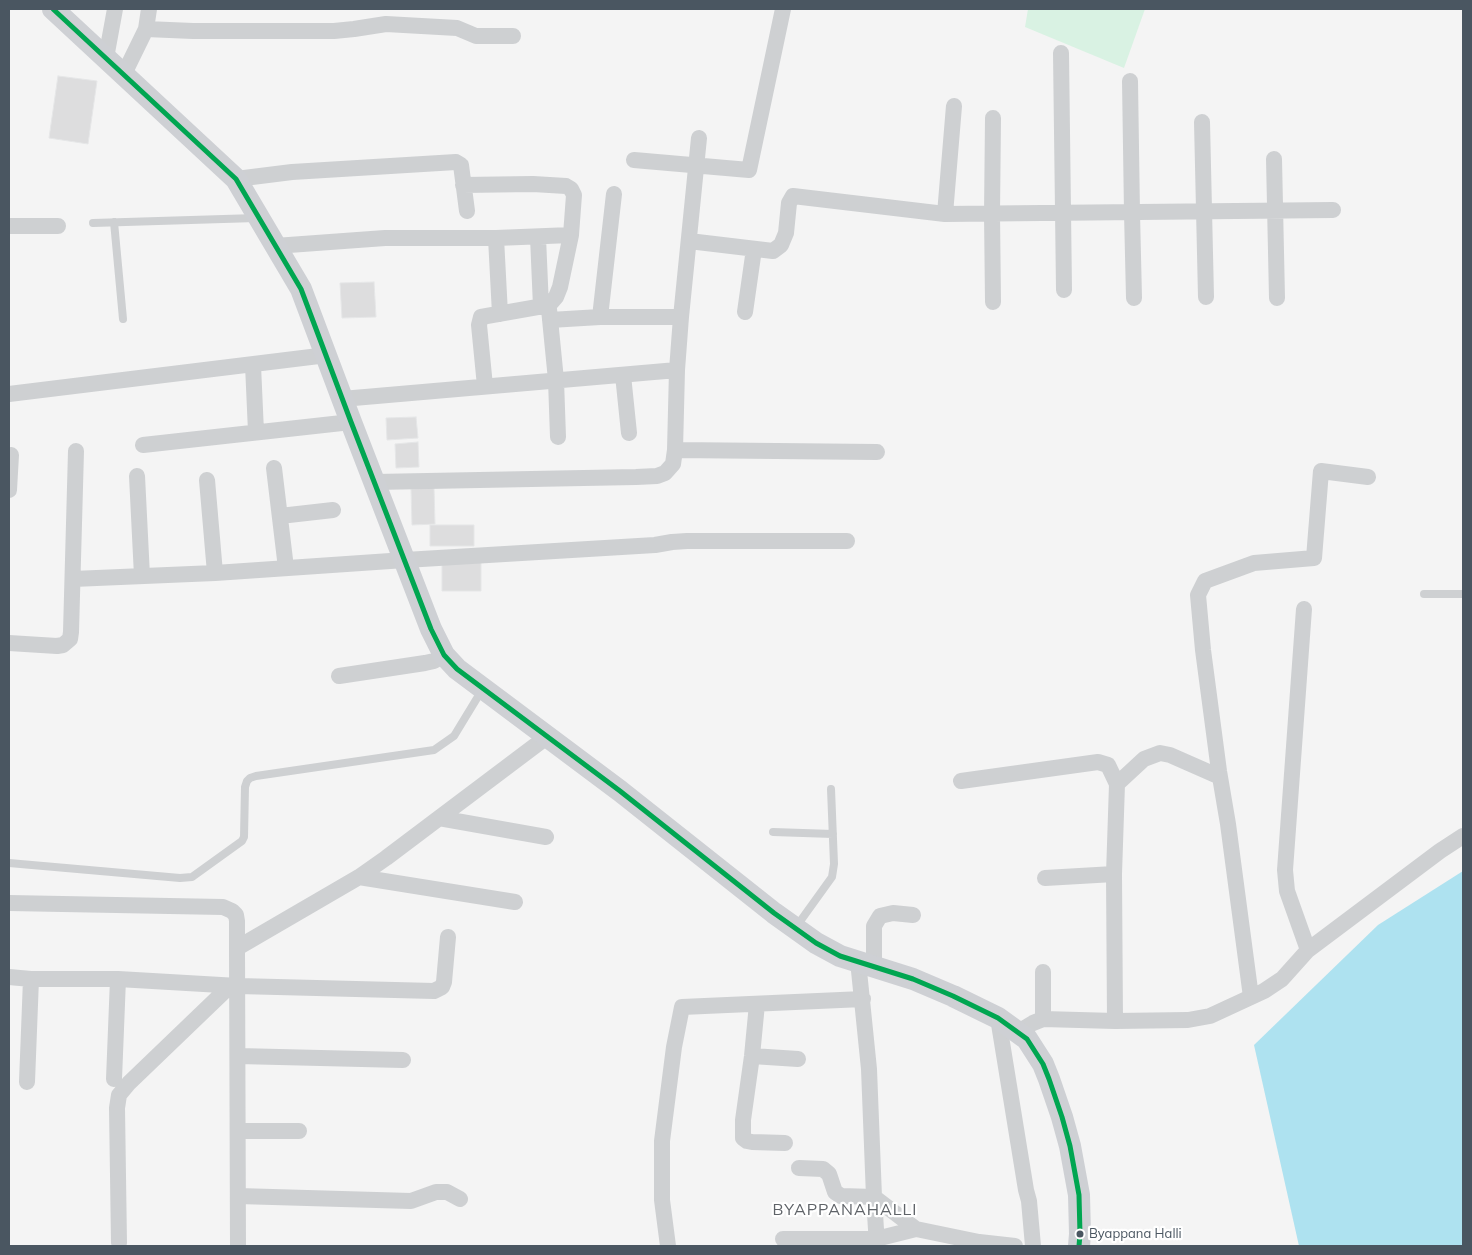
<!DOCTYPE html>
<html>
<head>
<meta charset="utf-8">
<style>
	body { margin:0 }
	#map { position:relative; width:1472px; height:1255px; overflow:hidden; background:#f4f4f4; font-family:Mulish,sans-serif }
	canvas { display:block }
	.frame { position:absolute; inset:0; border:10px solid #4a5661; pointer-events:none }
</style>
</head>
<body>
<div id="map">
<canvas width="1472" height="1255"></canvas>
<div class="frame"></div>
</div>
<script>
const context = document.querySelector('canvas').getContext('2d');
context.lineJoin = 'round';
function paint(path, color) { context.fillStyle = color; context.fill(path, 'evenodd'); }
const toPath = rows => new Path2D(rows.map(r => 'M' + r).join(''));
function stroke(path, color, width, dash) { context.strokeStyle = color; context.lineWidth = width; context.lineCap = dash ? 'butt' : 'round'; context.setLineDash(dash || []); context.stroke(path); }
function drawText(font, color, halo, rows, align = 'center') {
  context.font = font + ' Mulish,sans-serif'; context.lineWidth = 4.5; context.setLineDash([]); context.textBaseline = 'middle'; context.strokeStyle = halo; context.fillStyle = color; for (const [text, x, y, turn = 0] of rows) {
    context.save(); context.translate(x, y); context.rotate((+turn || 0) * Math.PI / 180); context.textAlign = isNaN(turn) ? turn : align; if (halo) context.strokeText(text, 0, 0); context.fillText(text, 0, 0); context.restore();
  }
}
paint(toPath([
	[1028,9,1145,9,1124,68,1025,27]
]), '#d9f2e3');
paint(toPath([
	[1463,871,1463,1246,1299,1246,1254,1045,1378,925]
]), '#aee2f0');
const building = toPath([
	[58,76,97,81,88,144,49,138,58,76],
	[374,282,376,317,342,318,340,283,374,282],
	[416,417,418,438,387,440,386,418,416,417],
	[418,442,419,467,396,468,395,444,418,442],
	[434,488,435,524,412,525,411,489,434,488],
	[430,525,474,525,474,546,430,546,430,525],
	[442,561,481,561,481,591,442,591,442,561]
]);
paint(building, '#ddddde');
stroke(building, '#e5e6e7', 1);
stroke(toPath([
	[114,222,123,319],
	[93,223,256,218],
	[1424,594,1463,594],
	[773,832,833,834],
	[9,863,180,878,192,877,242,841,244,837,245,787,247,781,250,778,256,776,434,750,454,736,482,690],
	[796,927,832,877,834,864,831,789]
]), '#ced0d2', 8);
stroke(toPath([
	[146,29,149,9],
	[1061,53,1064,290],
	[106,58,115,9],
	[124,74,146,29,193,31,334,31,354,29,386,24,457,28,476,36,513,36],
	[1130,81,1132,213,1134,298],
	[993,118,992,214,993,302],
	[1202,122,1206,297],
	[1274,159,1277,298],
	[634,160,749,170,783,9],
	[236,179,292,172,456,162,461,165,467,211],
	[463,185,533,184,566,186,571,189,574,195,571,235,560,287,556,297,549,305,481,317,479,325,485,386],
	[945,214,954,106],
	[9,226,58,226],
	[538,237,541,307],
	[496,238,500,314],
	[689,241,773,251,781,245,786,233,789,203,793,196,945,214,1333,210],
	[275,246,385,238,496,238,571,235],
	[549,309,556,380,558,437],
	[745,312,754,249],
	[600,317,614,194],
	[550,320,600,317,681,317,699,138],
	[253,365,256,432],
	[623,375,629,433],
	[9,394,327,355],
	[342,399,677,370],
	[143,445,351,422],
	[675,450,877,452],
	[274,468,286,568],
	[137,476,142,576],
	[207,480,215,573],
	[375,482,636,477,657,476,665,473,673,464,675,450,677,370,681,317],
	[9,490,11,455],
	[280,516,333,510],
	[73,579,215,573,405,560,655,545,672,542,687,541,847,541],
	[1304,609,1285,870,1287,891,1308,950],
	[9,643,57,646,63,645,70,639,71,632,76,451],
	[339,676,425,663,434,661,444,655],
	[961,781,1098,762,1108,765,1117,784],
	[439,818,546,837],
	[359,877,515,902],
	[1045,878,1114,874],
	[9,903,223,907,232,911,236,915,237,921,237,948,238,1246],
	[237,948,359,877,386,858,548,736],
	[858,961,869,1069,874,1197,877,1246],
	[874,966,874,926,880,916,893,913,913,915],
	[1043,972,1043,1019],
	[9,977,31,979,118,979,238,986,434,991,442,987,444,982,448,937],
	[1251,997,1228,824,1219,771,1203,650,1198,595,1205,581,1254,563,1314,558,1321,471,1368,477],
	[757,1004,752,1056,743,1120,743,1138,747,1141,752,1142,785,1143],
	[998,1018,1026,1190,1029,1201,1033,1246],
	[1115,1021,1114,874,1117,784,1144,759,1160,753,1170,755,1220,777],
	[1018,1032,1033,1023,1043,1019,1115,1021,1188,1020,1210,1016,1264,991,1282,979,1308,950,1440,851,1463,836],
	[238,1056,403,1060],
	[752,1056,798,1059],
	[114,1079,118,979],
	[27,1082,31,979],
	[238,1131,299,1131],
	[799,1168,823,1169,829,1174,835,1192,841,1196,874,1197,916,1229],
	[238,1196,411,1201,436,1192,447,1192,460,1199],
	[783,1239,876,1239,916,1229,979,1242,1015,1246],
	[119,1243,117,1108,119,1095,129,1083,231,985],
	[668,1246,662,1200,662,1141,674,1047,682,1007,863,999]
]), '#ced0d2', 16);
stroke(toPath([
	[53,9,236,179,301,289,351,422,431,629,444,655,457,669,620,791,774,913,816,943,840,956,913,979,953,996,998,1018,1027,1039,1043,1064,1049,1079,1062,1117,1070,1146,1079,1195,1080,1234,1079,1246]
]), '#ced0d4', 22);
stroke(toPath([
	[53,9,236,179,301,289,351,422,431,629,444,655,457,669,620,791,774,913,816,943,840,956,913,979,953,996,998,1018,1027,1039,1043,1064,1049,1079,1062,1117,1070,1146,1079,1195,1080,1234,1079,1246]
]), '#00a651', 5);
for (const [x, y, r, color] of [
	[1080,1234,4.5,"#4a5661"]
]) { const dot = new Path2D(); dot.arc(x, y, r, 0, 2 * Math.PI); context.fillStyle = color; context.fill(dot); stroke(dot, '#fff', 2); }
drawText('13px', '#4a5661', '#fff', [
	["Byappana Halli",1089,1234]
], 'left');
context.letterSpacing = '1px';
drawText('16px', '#5f6368', '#fff', [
	["BYAPPANAHALLI",845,1210]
]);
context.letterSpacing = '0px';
</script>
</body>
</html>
